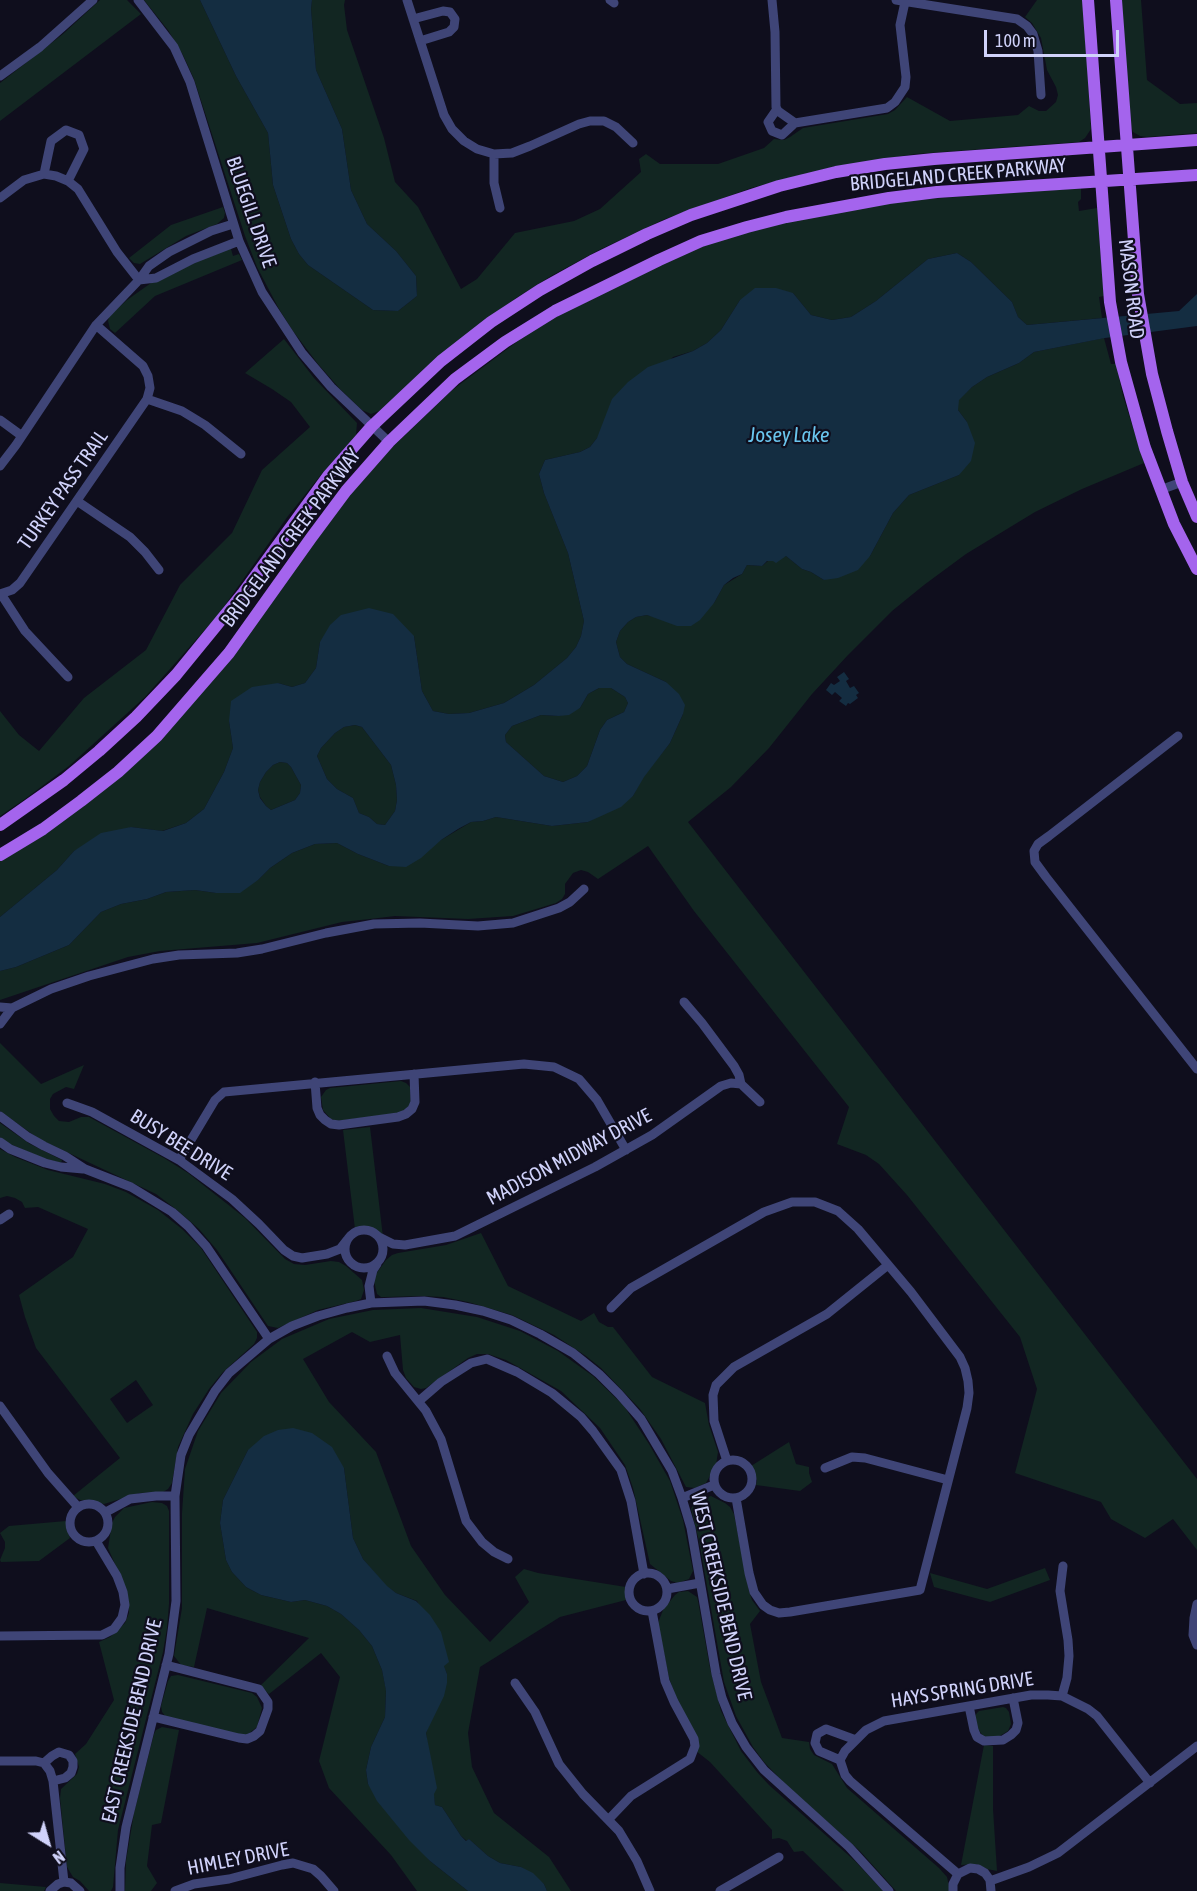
<!DOCTYPE html>
<html>
<head>
<meta charset="utf-8">
<style>
	body { margin:0 }
	#map { position:relative; width:1197px; height:1891px; overflow:hidden; background:#0f0e1d; font-family:"Asap Condensed",sans-serif }
	canvas { display:block }
	.north { position:absolute; left:18px; top:1813px; width:60px; height:60px; -webkit-text-stroke:4px #0f0e1d; paint-order:stroke; rotate:143deg; font-size:16px; font-weight:700; line-height:24px; text-align:center; color:#d0d2fa }
	.north::after { content:''; display:block; margin:auto; width:21px; height:27px; background:#d0d2fa; clip-path:polygon(50% 0,100% 100%,50% 72%,0 100%) }
	.scale { position:absolute; left:984px; top:30px; width:135px; height:27px; box-sizing:border-box; border:3px solid #d0d2fa; border-top:0; padding-left:8px; font-size:18px; line-height:21px; white-space:nowrap; color:#d0d2fa; -webkit-text-stroke:4px #0f0e1d; paint-order:stroke }
</style>
</head>
<body>
<div id="map">
<canvas width="1197" height="1891"></canvas>
<div class="north">N</div>
<div class="scale">100 m</div>
</div>
<script>
const context = document.querySelector('canvas').getContext('2d');
context.lineJoin = 'round';
function paint(path, color) { context.fillStyle = color; context.fill(path, 'evenodd'); }
const toPath = rows => new Path2D(rows.map(r => 'M' + r).join(''));
function stroke(path, color, width, dash) { context.strokeStyle = color; context.lineWidth = width; context.lineCap = dash ? 'butt' : 'round'; context.setLineDash(dash || []); context.stroke(path); }
function drawText(font, color, halo, rows, align = 'center') {
  context.font = font + ' "Asap Condensed",sans-serif'; context.lineWidth = 4.5; context.setLineDash([]); context.textBaseline = 'middle'; context.strokeStyle = halo; context.fillStyle = color; for (const [text, x, y, turn = 0] of rows) {
    context.save(); context.translate(x, y); context.rotate((+turn || 0) * Math.PI / 180); context.textAlign = isNaN(turn) ? turn : align; if (halo) context.strokeText(text, 0, 0); context.fillText(text, 0, 0); context.restore();
  }
}
paint(toPath([
	[100,0,127,0,141,14,0,121,0,83,63,34],
	[144,0,200,0,236,76,268,133,273,185,291,239,299,254,308,265,373,310,398,311,417,296,416,276,396,251,367,224,351,190,342,129,316,70,311,9,312,0,345,0,344,5,347,30,384,138,395,182,418,207,461,289,477,279,515,233,574,221,600,209,641,172,639,159,646,154,660,164,718,164,764,148,774,139,784,140,790,137,803,128,888,114,895,110,907,97,950,121,1018,115,1029,106,1039,111,1046,111,1056,102,1058,95,1056,87,1047,70,1041,38,1032,23,1025,17,1037,0,1083,0,1091,129,1085,138,1079,142,915,154,832,167,751,188,665,219,599,250,551,276,516,298,379,411,371,414,362,410,340,389,318,364,293,331,279,309,257,267,245,236,194,79,183,55,168,30],
	[1119,0,1141,0,1147,80,1180,104,1197,103,1197,133,1147,137,1140,136,1133,132,1130,124],
	[1081,188,1081,199,1078,202,1079,211,1097,208,1104,296,1099,297,1102,318,1027,325,1018,317,1012,302,971,262,957,253,928,259,876,301,851,317,832,320,811,315,793,293,740,300,721,330,707,343,693,351,673,357,597,438,590,447,580,452,545,460,539,474,544,493,568,553,584,621,581,636,576,647,567,658,534,685,504,703,469,713,449,714,433,711,422,691,414,636,320,642,316,668,305,683,292,687,278,683,229,721,233,748,224,772,204,809,186,823,162,831,131,827,74,851,57,870,0,917,0,859,148,748,326,523,376,463,451,391,526,335,585,300,693,249,738,234,826,213,901,201],
	[223,207,225,213,224,218,217,224,186,236,140,264,134,263,129,258,171,225],
	[225,249,231,249,233,256,239,254,242,260,155,296,115,333,110,329,108,321,109,316,127,300,151,283],
	[1104,338,1111,364,1116,364,1123,396,1144,463,1082,489,1035,512,966,554,924,585,892,611,848,655,812,694,769,748,731,787,688,822,1197,1479,1197,1550,1173,1519,1145,1538,1111,1519,1101,1502,1015,1473,1037,1389,1020,1337,907,1195,879,1164,866,1155,837,1144,849,1107,694,911,648,846,598,879,588,872,581,870,573,873,565,884,565,894,562,899,556,903,513,916,468,919,395,916,370,919,342,922,257,943,160,951,128,957,0,1000,0,971,16,967,69,945,101,912,121,904,147,899,166,892,195,890,216,893,258,880,270,868,292,853,315,844,337,843,358,854,389,866,441,840,471,822,483,821,496,817,552,826,588,822,633,796,643,777,670,743,683,714,666,682,627,664,620,657,616,642,620,631,628,622,636,617,647,615,662,619,714,603,724,585,742,574,747,565,762,566,768,561,786,556,802,569,811,572,824,580,870,556,893,513,909,495,959,475,967,422,958,410,958,400,972,387,987,377,1019,363,1034,352],
	[284,339,314,378,357,423,356,435,320,476,288,516,218,615,145,697,69,766,25,799,0,816,0,711,19,735,39,751,84,698,146,650,180,585,232,533,262,470,310,427,291,402,272,389,245,373],
	[599,688,611,688,625,697,628,703,624,712,607,720,600,730,587,766,577,776,563,782,544,776,506,742,505,735,512,726,541,715,559,716,580,708,588,694],
	[355,725,362,727,391,765,396,785,397,800,395,811,385,825,377,824,369,817,359,813,353,798,337,789,327,779,317,756,321,748,335,733,344,727],
	[280,762,287,763,291,767,301,785,300,793,295,800,271,810,266,806,260,797,258,790,260,782,266,772,273,765],
	[0,1043,41,1084,84,1065,74,1089,66,1087,53,1094,50,1099,50,1109,54,1116,59,1121,69,1122,81,1117,89,1117,164,1158,188,1173,245,1218,285,1259,294,1264,305,1265,331,1261,339,1262,346,1266,362,1280,364,1290,361,1299,356,1301,318,1310,278,1328,268,1326,217,1250,199,1229,177,1210,156,1194,39,1139,0,1111],
	[401,1081,406,1083,410,1087,411,1102,409,1106,401,1113,337,1121,331,1119,323,1110,321,1097,326,1090,330,1088],
	[0,1123,30,1144,62,1160,61,1163,40,1157,8,1143,0,1137],
	[370,1127,383,1237,369,1229,355,1229,343,1130],
	[0,1149,15,1157,48,1170,105,1184,126,1192,158,1210,182,1229,201,1248,257,1332,257,1338,254,1344,223,1372,209,1389,193,1414,178,1447,172,1483,168,1489,163,1492,140,1493,104,1504,80,1500,73,1496,120,1458,36,1348,25,1317,19,1295,73,1257,88,1229,38,1207,25,1208,22,1202,15,1198,7,1196,0,1198],
	[136,1380,153,1405,127,1423,110,1399],
	[481,1233,508,1286,581,1321,594,1313,599,1322,608,1327,613,1327,652,1377,705,1403,709,1425,718,1452,716,1465,706,1483,695,1488,686,1487,661,1439,640,1409,601,1368,586,1356,554,1335,512,1315,468,1302,443,1297,421,1296,386,1297,381,1297,377,1294,374,1281,376,1274,386,1260,392,1255,398,1253,446,1245],
	[421,1308,477,1317,520,1331,558,1351,593,1376,624,1406,649,1444,670,1481,683,1520,693,1571,689,1579,678,1583,671,1581,650,1564,633,1488,625,1465,600,1428,561,1391,506,1360,488,1354,477,1354,468,1358,426,1388,421,1389,414,1387,406,1378,403,1370,400,1335,370,1342,352,1332,303,1359,329,1402,376,1452,411,1546,445,1595,490,1642,529,1602,515,1577,524,1569,538,1573,626,1587,626,1600,560,1617,480,1667,468,1733,472,1767,494,1813,549,1857,571,1891,547,1891,544,1884,521,1867,500,1863,488,1856,469,1839,467,1841,461,1836,442,1807,435,1805,426,1733,447,1674,417,1601,396,1593,386,1586,363,1559,353,1538,344,1468,248,1450,223,1500,220,1523,226,1560,232,1572,246,1587,261,1595,291,1602,305,1600,327,1606,341,1614,359,1630,372,1646,382,1670,386,1690,385,1717,371,1747,366,1770,368,1784,430,1861,468,1891,417,1891,391,1855,329,1788,319,1761,340,1677,321,1653,269,1694,260,1686,309,1638,207,1608,194,1667,181,1665,174,1656,182,1608,182,1513,185,1469,198,1431,221,1393,251,1362,282,1339,329,1319,373,1310],
	[789,1442,796,1464,809,1467,809,1473,812,1482,800,1491,756,1485,757,1480,751,1466],
	[711,1496,725,1503,730,1507,734,1514,749,1591,752,1600,760,1611,750,1624,761,1682,782,1738,809,1742,810,1749,814,1755,832,1764,847,1788,939,1868,947,1877,949,1886,949,1891,896,1891,860,1851,788,1787,764,1762,753,1747,736,1716,724,1682,699,1541,691,1509,695,1500],
	[152,1502,162,1503,167,1506,169,1511,169,1604,167,1628,163,1652,118,1830,113,1887,111,1891,89,1891,80,1881,73,1877,67,1867,60,1798,61,1789,77,1774,79,1767,75,1754,86,1744,114,1700,99,1642,110,1637,125,1623,129,1613,129,1604,125,1587,108,1548,112,1523,115,1517,124,1508],
	[66,1521,66,1527,70,1538,39,1561,1,1562,0,1560,5,1548,5,1542,0,1533,9,1526],
	[1045,1568,1050,1580,990,1602,934,1587,930,1573,987,1589],
	[688,1591,697,1597,698,1601,710,1668,721,1711,741,1751,757,1772,769,1785,855,1861,883,1891,844,1891,803,1851,794,1852,787,1841,779,1838,772,1839,772,1830,710,1762,696,1751,669,1678,658,1623,663,1610,675,1595,679,1592],
	[178,1675,252,1693,257,1697,262,1708,257,1727,247,1735,241,1735,166,1717,162,1712,161,1706,168,1681,171,1676],
	[1003,1707,1006,1708,1009,1712,1011,1724,1008,1731,998,1737,984,1737,977,1728,975,1716,977,1713,979,1711],
	[162,1727,179,1730,161,1823,152,1825,147,1866,157,1883,151,1891,125,1891,126,1861,134,1813,154,1734,156,1730],
	[984,1745,993,1746,993,1809,997,1871,987,1869,976,1864,961,1865],
	[0,1883,46,1887,44,1891,0,1891]
]), '#122622');
paint(toPath([
	[200,0,312,0,311,9,316,70,342,129,351,190,367,224,396,251,416,276,417,296,398,311,373,310,308,265,299,254,291,239,273,185,268,133,236,76],
	[957,253,971,262,1012,302,1018,317,1027,325,1179,311,1197,294,1197,326,1105,338,1034,352,1019,363,987,377,972,387,959,400,958,410,967,422,975,443,971,461,959,475,909,495,893,513,870,556,858,570,838,578,824,580,811,572,802,569,786,556,776,563,773,561,767,561,762,566,747,565,742,574,733,578,724,585,714,603,700,620,691,626,677,626,647,615,636,617,628,622,620,631,616,642,620,657,627,664,666,682,679,694,685,705,683,714,670,743,644,777,633,796,621,807,588,822,552,826,496,817,483,821,471,822,458,829,441,840,421,858,406,867,389,866,358,854,337,843,315,844,292,853,270,868,258,880,240,893,216,893,195,890,166,892,147,899,121,904,101,912,69,945,16,967,0,971,0,917,57,870,74,851,101,833,131,827,163,831,186,823,204,809,224,772,233,748,229,721,231,701,252,687,278,683,292,687,305,683,316,668,320,642,330,625,341,615,369,608,393,614,414,636,422,691,433,711,449,714,469,713,504,703,534,685,567,658,576,647,581,636,584,621,568,553,544,493,539,474,545,460,580,452,590,447,597,438,612,399,628,382,648,367,693,351,707,343,721,330,740,300,755,288,776,288,793,293,811,315,832,320,851,317,876,301,928,259],
	[599,688,611,688,625,697,628,703,624,712,607,720,600,730,587,766,577,776,563,782,544,776,506,742,505,735,512,726,541,715,559,716,569,715,580,708,588,694],
	[355,725,362,727,391,765,396,785,397,800,395,811,385,825,377,824,369,817,359,813,353,798,337,789,327,779,317,756,321,748,335,733,344,727],
	[280,762,287,763,291,767,301,785,300,793,295,800,271,810,266,806,260,798,258,790,260,782,266,772,273,765],
	[844,672,849,679,846,681,850,688,854,686,859,693,856,695,858,698,850,704,848,703,846,706,839,701,842,698,835,692,832,695,826,690,831,683,834,685,840,681,837,677],
	[293,1428,312,1433,332,1447,344,1468,353,1538,363,1559,387,1586,396,1593,416,1601,430,1615,441,1632,449,1662,444,1666,447,1674,447,1683,444,1696,426,1733,437,1788,434,1794,435,1805,442,1807,461,1836,466,1841,469,1839,488,1856,500,1863,521,1867,533,1873,544,1884,547,1891,468,1891,430,1861,409,1840,377,1801,368,1784,366,1770,371,1747,385,1717,386,1691,382,1670,372,1646,359,1630,341,1614,327,1606,305,1600,291,1602,261,1595,246,1587,232,1572,226,1560,220,1523,223,1500,248,1450,264,1436,278,1430]
]), '#142d41');
stroke(toPath([
	[138,0,174,47,190,82,239,241,262,292,302,353,331,387,389,442],
	[407,0,444,115,452,129,464,141,477,149,494,154,512,153,530,146,579,124,590,121,604,121,616,127,633,143],
	[610,0,614,3],
	[772,0,775,32,776,107,778,111,795,123],
	[896,0,1017,19,1027,26,1033,34,1038,51,1041,95],
	[413,19,443,11,450,12,455,19,454,27,449,32,420,41],
	[0,76,40,47,93,0],
	[777,109,768,122,772,131,782,135,795,123],
	[795,123,887,108,895,102,905,87,906,77,900,25,905,2],
	[494,154,494,183,500,208],
	[44,174,51,141,66,130,79,135,84,149,68,181],
	[0,198,24,180,44,174,56,176,68,181,78,189,117,252,139,280],
	[139,280,156,278,193,259,239,241],
	[147,399,182,411,205,425,241,454],
	[0,420,22,436],
	[0,466,16,445,96,325,139,280,149,266,169,252,211,231,233,224],
	[1160,490,1182,482],
	[77,501,130,537,145,552,159,570],
	[0,594,12,590,20,583,147,399,150,388,148,376,143,366,96,325],
	[1,594,25,631,68,677],
	[1178,736,1049,836,1038,844,1034,851,1035,862,1046,877,1197,1069],
	[684,1002,702,1023,734,1066,739,1075,741,1084,760,1102],
	[0,1007,12,1008,51,989,89,976,153,959,179,955,237,953,262,949,326,933,374,924,420,923,478,926,513,923,559,908,570,902,584,889],
	[0,1024,12,1008],
	[315,1082,317,1108,320,1115,325,1120,331,1124,339,1125,398,1117,406,1114,412,1109,415,1102,414,1074],
	[67,1103,92,1112,179,1160,232,1199,259,1224,284,1250,293,1256,302,1258,327,1254,340,1249,347,1240],
	[0,1116,28,1137,44,1146,65,1156,85,1169,131,1187,172,1212,188,1226,206,1246,269,1339],
	[0,1142,10,1149,45,1163,61,1167,83,1169],
	[179,1160,215,1100,224,1092,524,1064,554,1067,579,1079,597,1100,626,1150],
	[0,1220,9,1214],
	'345 1249a19 19 0 1 1 38 0a19 19 0 1 1-38 0Z',
	[379,1237,393,1244,405,1245,455,1236,595,1167,652,1135,721,1086,731,1083,741,1084],
	[371,1303,369,1286,373,1270,377,1264],
	[611,1308,631,1288,764,1212,792,1202,815,1202,838,1211,858,1229,911,1292,960,1357,965,1368,968,1381,969,1393,967,1408,920,1590,790,1612,779,1613,770,1610,763,1605,754,1592,749,1573,736,1498],
	[387,1356,395,1373,426,1411,441,1439,466,1521,482,1542,494,1552,508,1559],
	[419,1401,441,1382,471,1363,487,1359,517,1372,552,1393,581,1417,593,1431,621,1470,631,1501,644,1574],
	[0,1406,48,1473,78,1507],
	'714 1479a19 19 0 1 1 38 0a19 19 0 1 1-38 0Z',
	[727,1461,714,1421,713,1395,716,1385,734,1367,827,1314,888,1265],
	[825,1468,852,1457,865,1458,948,1480],
	[682,1498,714,1485],
	'70 1523a19 19 0 1 1 38 0a19 19 0 1 1-38 0Z',
	[106,1512,130,1499,156,1496,175,1496],
	'629 1592a19 19 0 1 1 38 0a19 19 0 1 1-38 0Z',
	[667,1589,700,1583],
	[1197,1604,1194,1618,1193,1635,1197,1645],
	[0,1636,102,1635,114,1629,122,1618,125,1605,123,1592,117,1576,96,1541],
	[515,1683,535,1712,559,1764,583,1794,619,1831,637,1861,650,1891],
	[1062,1696,1067,1678,1069,1656,1068,1640,1060,1591,1063,1566],
	[969,1706,974,1730,977,1737,984,1741,1003,1740,1011,1735,1016,1730,1018,1723,1013,1698],
	[153,1717,239,1738,247,1739,254,1736,260,1731,268,1709,268,1702,259,1689,166,1665],
	[840,1760,845,1751,866,1730,884,1721,1031,1695,1048,1695,1062,1696,1088,1709,1097,1716,1150,1783],
	[840,1760,845,1775,850,1781,958,1874],
	[840,1760,819,1751,815,1743,817,1734,826,1729,856,1740],
	[0,1761,36,1761,44,1763,50,1771,53,1781,64,1882],
	[44,1763,52,1756,59,1752,69,1755,73,1761,73,1767,71,1773,65,1778,53,1781],
	[609,1819,631,1796,690,1759,695,1746,694,1739,674,1702,665,1681,652,1611],
	[990,1881,1029,1867,1058,1853,1197,1746],
	[50,1891,58,1884,64,1882,71,1883,80,1891],
	[120,1891,120,1868,126,1827,169,1654,176,1601,175,1496,181,1455,189,1435,215,1391,229,1373,269,1339,292,1326,318,1316,347,1308,371,1303,424,1301,455,1305,483,1311,511,1320,540,1334,573,1353,599,1374,619,1394,641,1419,672,1471,682,1498,691,1528,716,1674,722,1698,732,1723,746,1747,764,1770,849,1847,889,1891],
	[175,1891,194,1884,229,1879,282,1865,293,1863,313,1869,321,1876,334,1891],
	[720,1891,779,1857],
	[953,1891,953,1884,958,1874,970,1868,978,1869,985,1873,990,1880,991,1891]
]), '#3f4577', 9);
stroke(toPath([
	[1088,0,1110,302,1121,362,1145,448,1174,524,1197,569],
	[1116,0,1138,294,1152,374,1167,431,1182,482,1197,517],
	[0,825,64,780,99,751,136,717,176,675,243,593,328,476,372,426,441,361,491,322,540,290,592,261,647,234,691,215,779,186,836,172,885,164,934,159,1197,140],
	[0,855,43,829,81,801,118,772,157,736,229,653,311,538,346,491,389,442,455,379,505,342,555,311,659,260,701,241,747,227,786,217,889,198,937,192,1197,175]
]), '#a464ed', 12);
drawText('20px', '#d0d2fa', '#0f0e1d', [
	["BRIDGELAND CREEK PARKWAY",958,175,-5],
	["BLUEGILL DRIVE",251,212,71],
	["MASON ROAD",1131,289,83],
	["TURKEY PASS TRAIL",63,490,-55],
	["BRIDGELAND CREEK PARKWAY",291,538,-53],
	["BUSY BEE DRIVE",181,1145,32],
	["MADISON MIDWAY DRIVE",569,1157,-28],
	["WEST CREEKSIDE BEND DRIVE",721,1596,77],
	["HAYS SPRING DRIVE",962,1690,-9],
	["EAST CREEKSIDE BEND DRIVE",132,1721,-77],
	["HIMLEY DRIVE",238,1859,-11]
]);
drawText('italic 21px', '#6ac5ee', '#0f0e1d', [
	["Josey Lake",789,435]
]);
</script>
</body>
</html>
